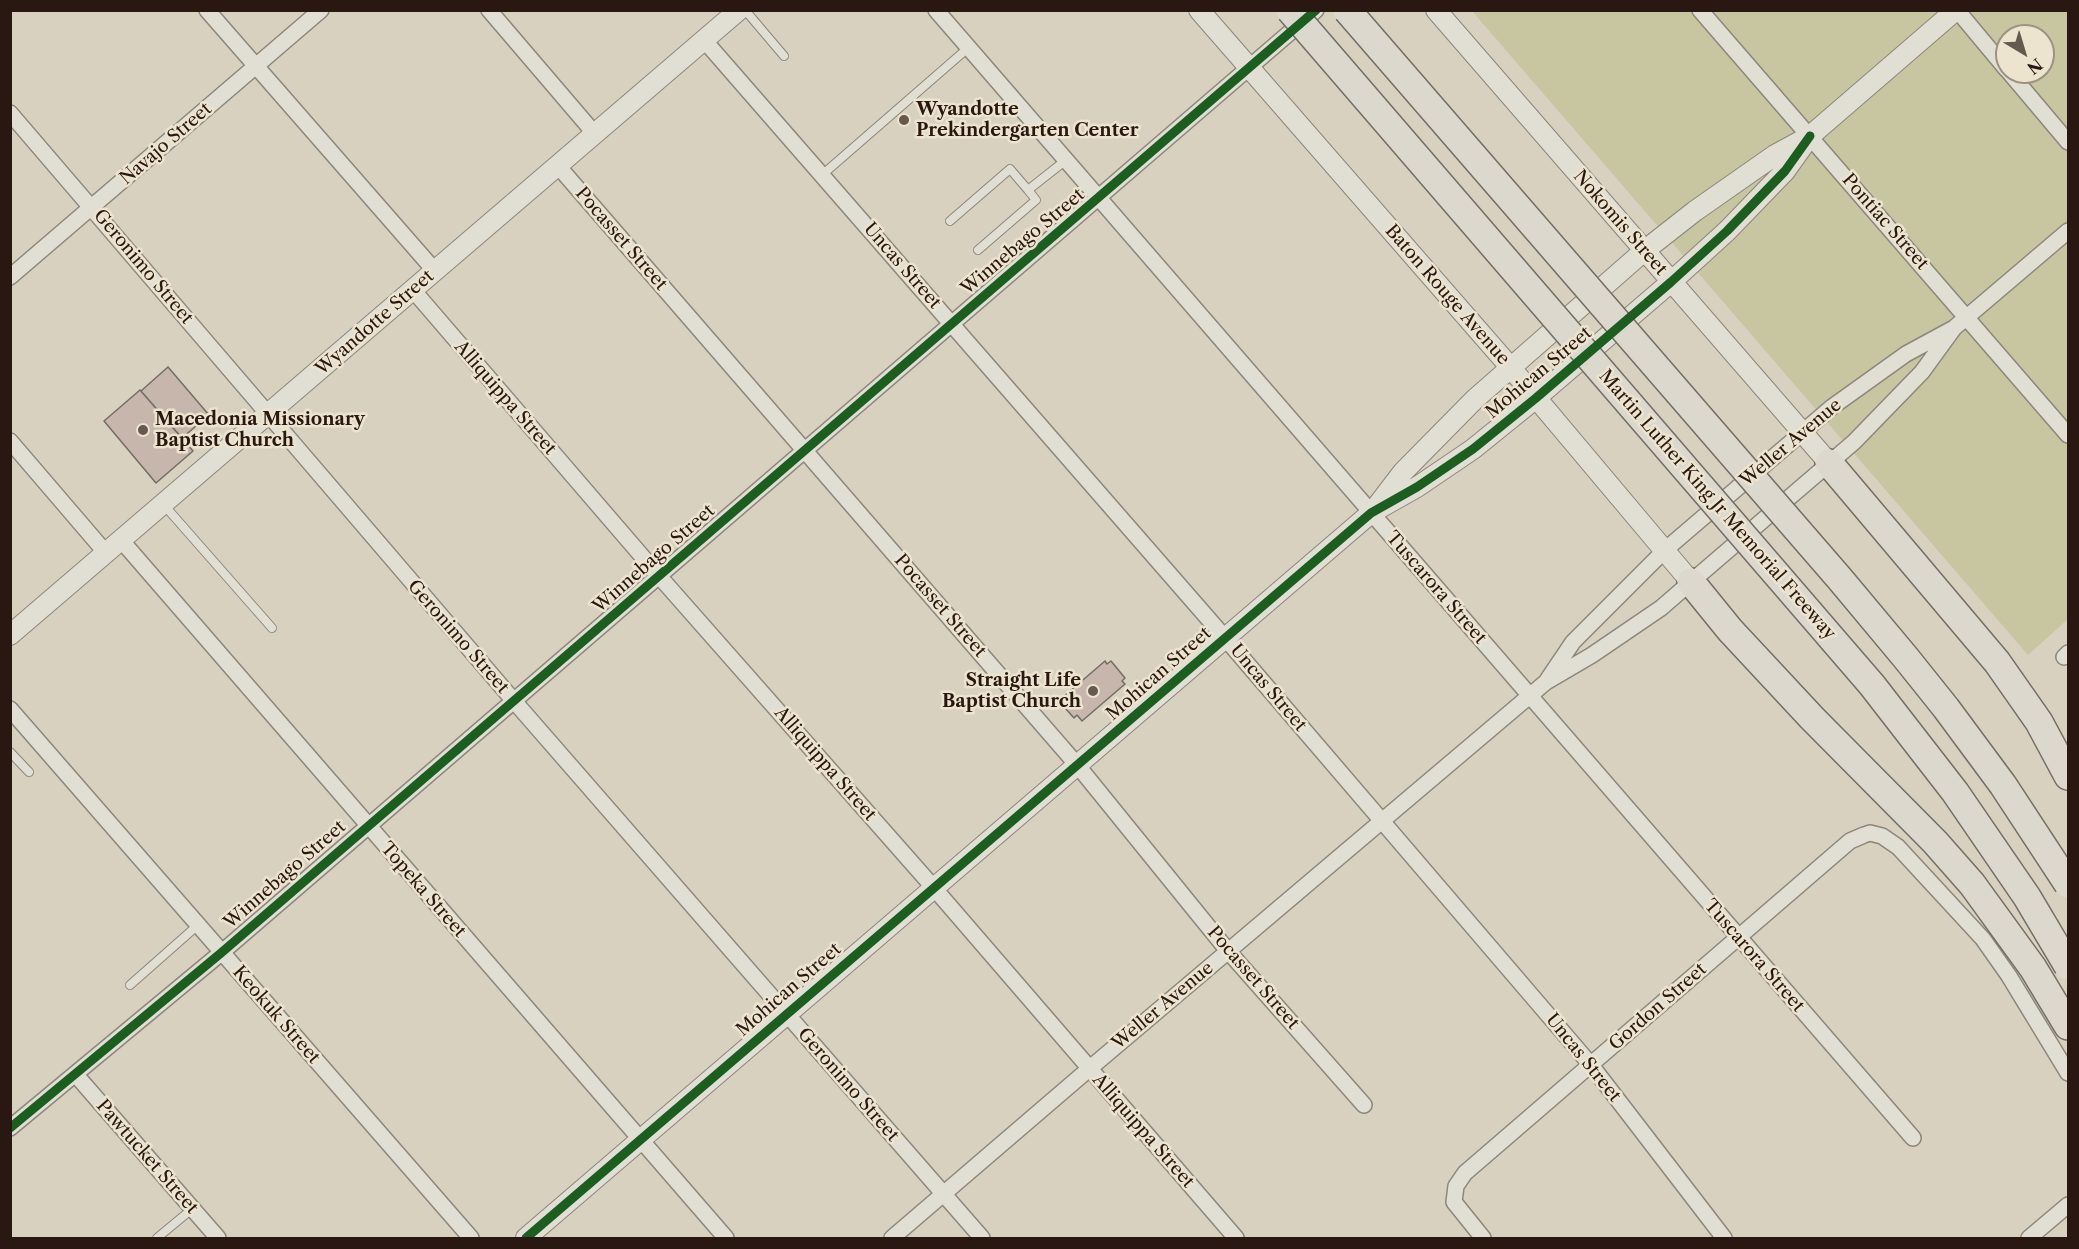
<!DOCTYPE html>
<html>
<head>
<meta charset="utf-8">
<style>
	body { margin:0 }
	#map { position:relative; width:2079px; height:1249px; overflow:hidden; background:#d8d1c0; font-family:"Libre Caslon Text",serif }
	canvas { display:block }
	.frame { position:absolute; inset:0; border:12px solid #291811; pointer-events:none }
	.north { position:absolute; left:1995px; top:24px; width:60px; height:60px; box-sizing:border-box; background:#ece4cf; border:2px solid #9e9283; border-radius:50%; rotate:142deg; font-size:16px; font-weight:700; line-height:24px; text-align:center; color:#291811 }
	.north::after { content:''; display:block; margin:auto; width:21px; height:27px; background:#66594e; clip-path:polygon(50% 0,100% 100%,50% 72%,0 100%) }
</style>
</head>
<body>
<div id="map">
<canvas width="2079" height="1249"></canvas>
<div class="frame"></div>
<div class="north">N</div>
</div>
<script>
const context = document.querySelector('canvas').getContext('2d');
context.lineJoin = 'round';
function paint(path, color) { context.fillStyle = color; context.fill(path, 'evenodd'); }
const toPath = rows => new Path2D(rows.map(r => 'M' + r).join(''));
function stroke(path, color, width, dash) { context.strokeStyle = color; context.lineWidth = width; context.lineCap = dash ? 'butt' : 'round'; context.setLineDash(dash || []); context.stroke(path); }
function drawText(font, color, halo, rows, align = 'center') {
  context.font = font + ' "Libre Caslon Text",serif'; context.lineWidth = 5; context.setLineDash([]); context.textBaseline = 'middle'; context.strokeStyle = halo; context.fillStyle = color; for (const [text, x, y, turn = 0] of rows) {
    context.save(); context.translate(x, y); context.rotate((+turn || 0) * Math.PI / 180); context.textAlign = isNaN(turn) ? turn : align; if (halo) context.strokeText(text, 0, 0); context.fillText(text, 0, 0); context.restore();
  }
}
paint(toPath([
	[1472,11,2068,11,2068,619,2028,655],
	[2007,36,2043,36,2043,72,2007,72]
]), '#c8c5a1');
const building = toPath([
	[168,367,209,415,182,438,141,391,168,367],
	[140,390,193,451,156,483,104,421,140,390],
	[1105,661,1107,664,1111,661,1125,678,1122,681,1125,684,1082,721,1077,715,1074,718,1065,708,1068,705,1062,698,1105,661]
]);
paint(building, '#c7b6ac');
stroke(building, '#736d64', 1.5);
const service = toPath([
	[745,10,784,56],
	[822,175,968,48],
	[950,221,1010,169,1028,190],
	[978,250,1036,200,1028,190,1066,160],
	[164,505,272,628],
	[10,752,29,772],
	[130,985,198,925],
	[157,1238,192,1209]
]);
const minor = toPath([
	[207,10,435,271],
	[489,10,595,134],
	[936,10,1913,1138],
	[1700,10,2068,435],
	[1957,10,2007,70],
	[704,40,1226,639,1591,1065,1724,1238],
	[2009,72,2068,142],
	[10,113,514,701,982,1238],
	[558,166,1078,766,1228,951,1364,1105],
	[10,277,321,10],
	[413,290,659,576,934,888,1236,1238],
	[10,441,106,553],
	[121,540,726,1238],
	[2064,657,2068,653],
	[1548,679,1573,642,1665,550,1832,407,1906,354,1954,328,2068,231],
	[10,709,471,1238],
	[76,1075,218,1238],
	[10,1128,221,953,1316,10],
	[892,1238,1089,1069,1546,682,1592,655,1661,608,1691,582,1854,442,1922,372,1954,328],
	[1483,1238,1454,1202,1456,1186,1465,1173,1850,841,1864,835,1870,833,1882,836,1898,847,1983,939,2009,976,2068,1073],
	[2029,1238,2068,1205]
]);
const tertiary = toPath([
	[1199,10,1511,368,1691,582],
	[1436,10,1829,463],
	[1377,506,1403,472,1475,399,1644,251,1695,211,1775,155,1810,136,1956,10],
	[10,635,739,10],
	[526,1238,1371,513,1417,487,1473,449,1536,398,1671,282,1727,231,1785,171,1810,136]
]);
const motorway = toPath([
	[1829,463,1997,662,2039,722,2068,776],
	[1691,582,1730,630,1812,718,1935,842,1972,884,2033,968,2068,1026]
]);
stroke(service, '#8c867b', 10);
stroke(minor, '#8c867b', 18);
stroke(tertiary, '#8c867b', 22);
stroke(motorway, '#736d64', 30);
stroke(service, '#e1ded4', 8);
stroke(minor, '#e1ded4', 15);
stroke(tertiary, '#e1ded4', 20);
stroke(motorway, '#dcd8ce', 27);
const motorwayBridge = toPath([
	[1290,10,1872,685,1955,792,2027,897,2068,966],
	[1347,10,1840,579,1906,658,1946,708,2003,785,2068,884]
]);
stroke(motorwayBridge, '#736d64', 30, []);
stroke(motorwayBridge, '#dcd8ce', 27);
stroke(toPath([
	[10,1128,221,953,1316,10],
	[526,1238,1371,513,1417,487,1473,449,1536,398,1671,282,1727,231,1785,171,1810,136]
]), '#1b5e20', 9);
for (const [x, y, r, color] of [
	[904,120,6,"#66594e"],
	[143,430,6,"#66594e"],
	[1093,691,6,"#66594e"]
]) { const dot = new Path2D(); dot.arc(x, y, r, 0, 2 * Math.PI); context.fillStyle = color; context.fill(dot); stroke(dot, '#ece4cf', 2); }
drawText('bold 18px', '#291811', '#ece4cf', [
	["Wyandotte",916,110],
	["Prekindergarten Center",916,131],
	["Macedonia Missionary",155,420],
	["Baptist Church",155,441],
	["Straight Life",1081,681,"right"],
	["Baptist Church",1081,702,"right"]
], 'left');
drawText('18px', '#291811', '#ece4cf', [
	["Navajo Street",166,144,-41],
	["Pontiac Street",1885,222,49],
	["Nokomis Street",1620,223,49],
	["Pocasset Street",621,239,49],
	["Winnebago Street",1023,242,-40],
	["Uncas Street",902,266,49],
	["Geronimo Street",143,267,50],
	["Baton Rouge Avenue",1447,295,49],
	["Wyandotte Street",375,323,-41],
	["Mohican Street",1539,373,-40],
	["Alliquippa Street",505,398,49],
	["Weller Avenue",1791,443,-40],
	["Martin Luther King Jr Memorial Freeway",1717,505,49],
	["Winnebago Street",654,559,-41],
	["Tuscarora Street",1436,588,49],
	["Pocasset Street",940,606,49],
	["Geronimo Street",458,637,49],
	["Mohican Street",1159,674,-41],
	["Uncas Street",1268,688,50],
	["Alliquippa Street",825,764,49],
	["Winnebago Street",285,875,-41],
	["Topeka Street",423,890,49],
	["Tuscarora Street",1754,956,49],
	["Pocasset Street",1253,978,49],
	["Mohican Street",789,990,-41],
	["Weller Avenue",1163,1006,-40],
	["Gordon Street",1658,1007,-41],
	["Keokuk Street",276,1015,49],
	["Uncas Street",1583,1058,51],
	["Geronimo Street",848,1085,49],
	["Alliquippa Street",1143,1131,49],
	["Pawtucket Street",147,1157,49]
]);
</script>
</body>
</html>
